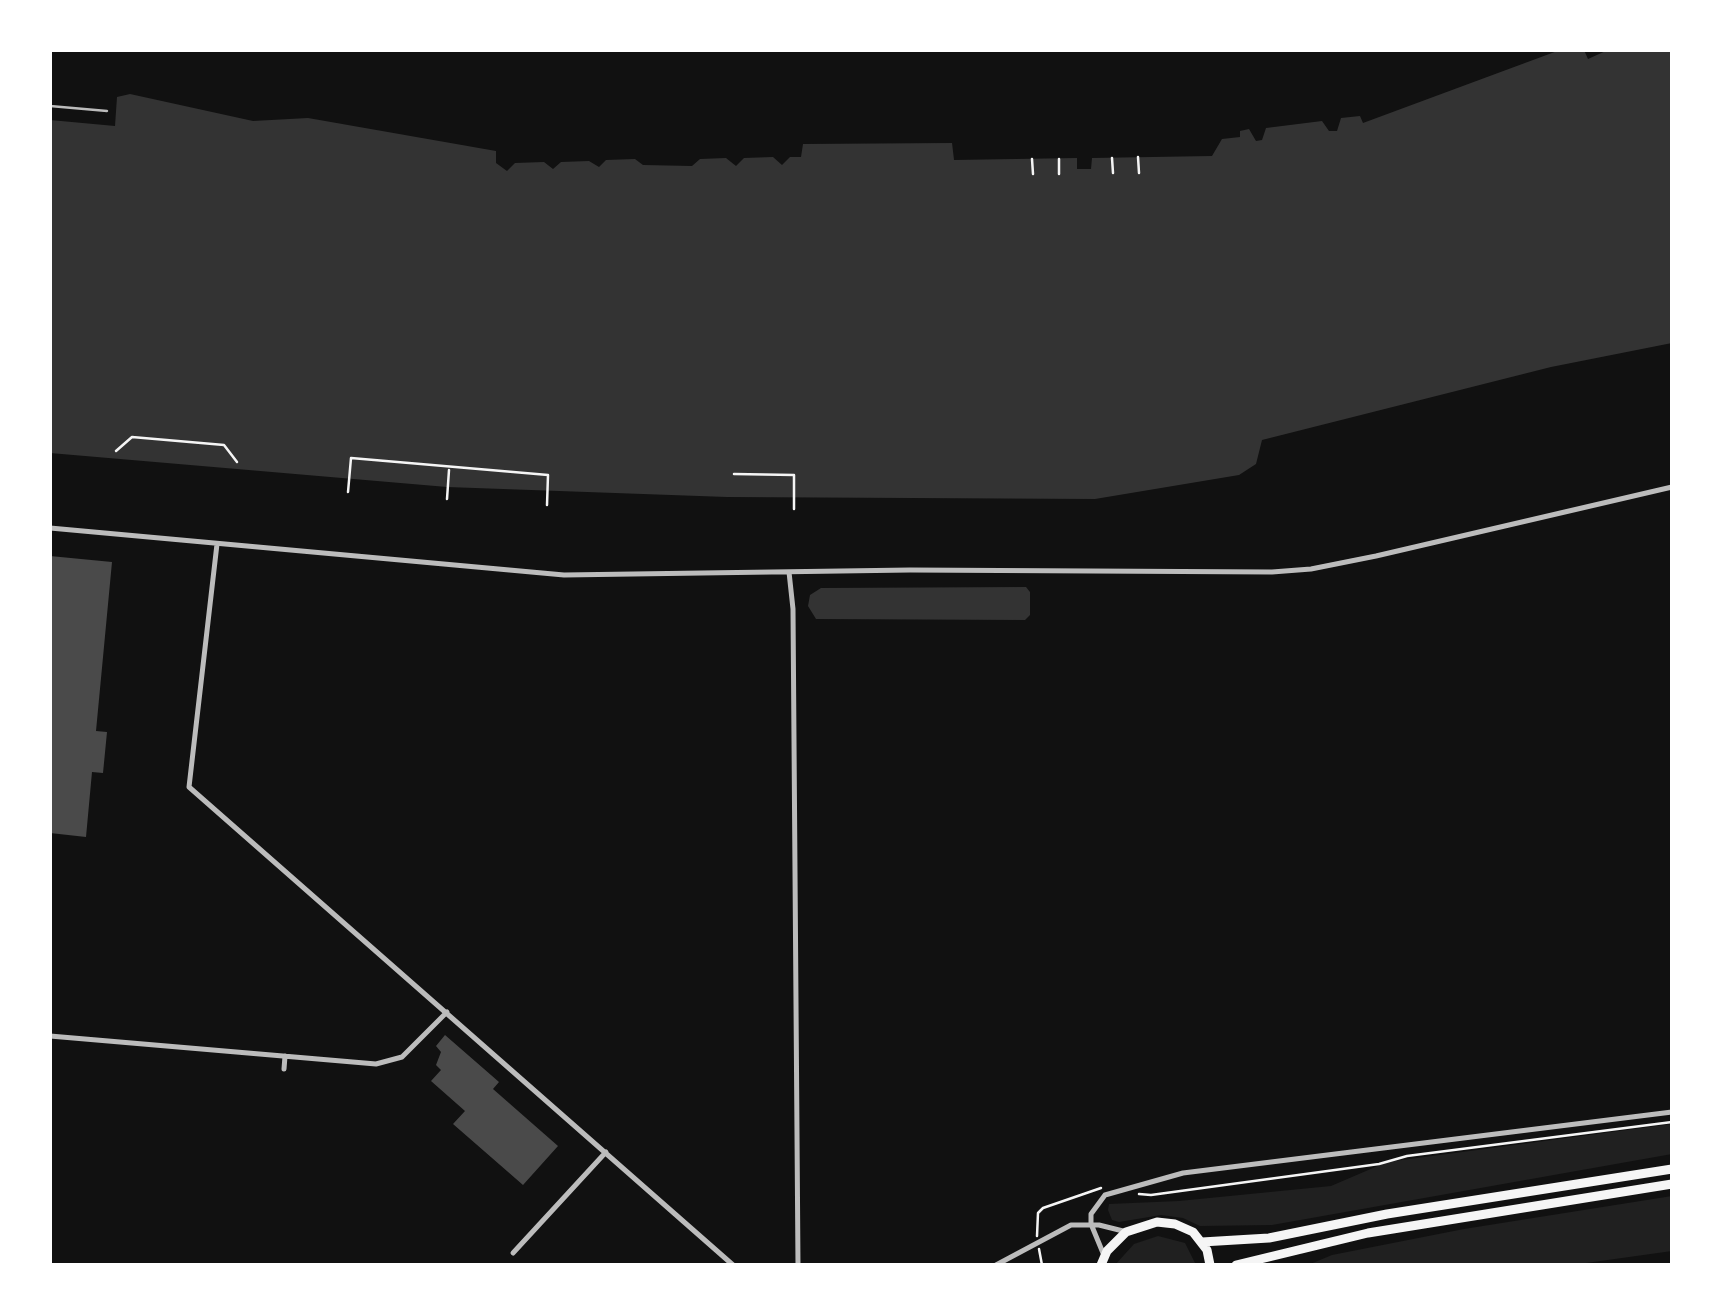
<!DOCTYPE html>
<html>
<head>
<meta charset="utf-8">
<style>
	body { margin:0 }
	#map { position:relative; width:1722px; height:1315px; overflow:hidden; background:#111; font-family:"Space Grotesk",sans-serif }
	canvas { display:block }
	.frame { position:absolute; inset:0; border:52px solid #fff; pointer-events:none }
</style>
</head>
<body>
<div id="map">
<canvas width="1722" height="1315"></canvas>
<div class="frame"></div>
</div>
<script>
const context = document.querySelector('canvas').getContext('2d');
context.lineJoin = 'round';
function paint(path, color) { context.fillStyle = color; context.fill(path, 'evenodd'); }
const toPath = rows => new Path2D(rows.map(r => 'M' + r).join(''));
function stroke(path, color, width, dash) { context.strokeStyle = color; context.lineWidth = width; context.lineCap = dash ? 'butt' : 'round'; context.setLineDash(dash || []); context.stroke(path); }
paint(toPath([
	[1672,1124,1672,1154,1272,1225,1200,1226,1183,1218,1161,1215,1119,1222,1112,1220,1108,1210,1109,1204,1179,1201,1331,1186,1387,1162],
	[1672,1196,1672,1251,1579,1264,1308,1265,1332,1255,1464,1229],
	[1158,1236,1185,1243,1196,1265,1115,1265,1134,1244]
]), '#202020');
paint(toPath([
	[1560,50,1584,50,1588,59,1608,50,1672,50,1672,343,1551,367,1262,440,1256,464,1239,475,1095,499,727,497,447,487,50,453,50,120,115,126,117,97,130,94,253,121,308,118,496,151,496,163,507,171,515,163,544,162,553,169,561,162,589,161,599,167,606,160,635,159,643,165,692,166,700,159,726,158,736,166,744,158,773,157,782,165,790,157,801,157,803,144,952,143,954,160,1077,158,1077,169,1091,169,1092,158,1212,156,1222,139,1240,137,1240,131,1249,129,1256,141,1262,140,1266,128,1322,121,1329,131,1337,131,1341,118,1360,116,1363,123],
	[1026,587,1030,592,1030,615,1025,620,816,619,808,606,810,595,821,588]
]), '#333');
paint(toPath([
	[50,556,112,562,96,731,107,732,103,773,92,772,86,837,50,833],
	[445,1035,499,1082,493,1089,558,1146,523,1185,453,1124,465,1111,431,1081,441,1070,436,1065,441,1052,436,1046]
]), '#4a4a4a');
stroke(toPath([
	[1138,157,1139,173],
	[1112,158,1113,173],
	[1032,159,1033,174],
	[1059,159,1059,174],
	[116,451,132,437,224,445,237,462],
	[734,474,794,475,794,509],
	[348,492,351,458,548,475,547,505],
	[447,499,449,470],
	[1139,1194,1151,1195,1379,1164,1407,1156,1672,1122],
	[1037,1236,1038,1213,1043,1208,1101,1188],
	[1039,1249,1042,1265]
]), '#f5f5f5', 2.5);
stroke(toPath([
	[50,106,107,111]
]), '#bcbcbc', 2.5);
stroke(toPath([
	[50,528,564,575,910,570,1272,572,1311,569,1376,556,1672,487],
	[217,544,189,787,733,1265],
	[789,572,793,609,798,1265],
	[50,1036,376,1064,402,1057,447,1012],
	[284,1069,285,1056],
	[1091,1224,1091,1214,1105,1195,1183,1173,1672,1112],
	[1091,1224,1103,1253],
	[513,1253,606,1152],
	[996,1265,1071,1225,1099,1225,1123,1231]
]), '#bcbcbc', 5);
stroke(toPath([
	[1202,1242,1269,1238,1387,1214,1672,1169],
	[1101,1265,1107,1251,1126,1232,1157,1222,1175,1224,1193,1232,1207,1250,1210,1265],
	[1236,1265,1368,1233,1672,1184]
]), '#f5f5f5', 9);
</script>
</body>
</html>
